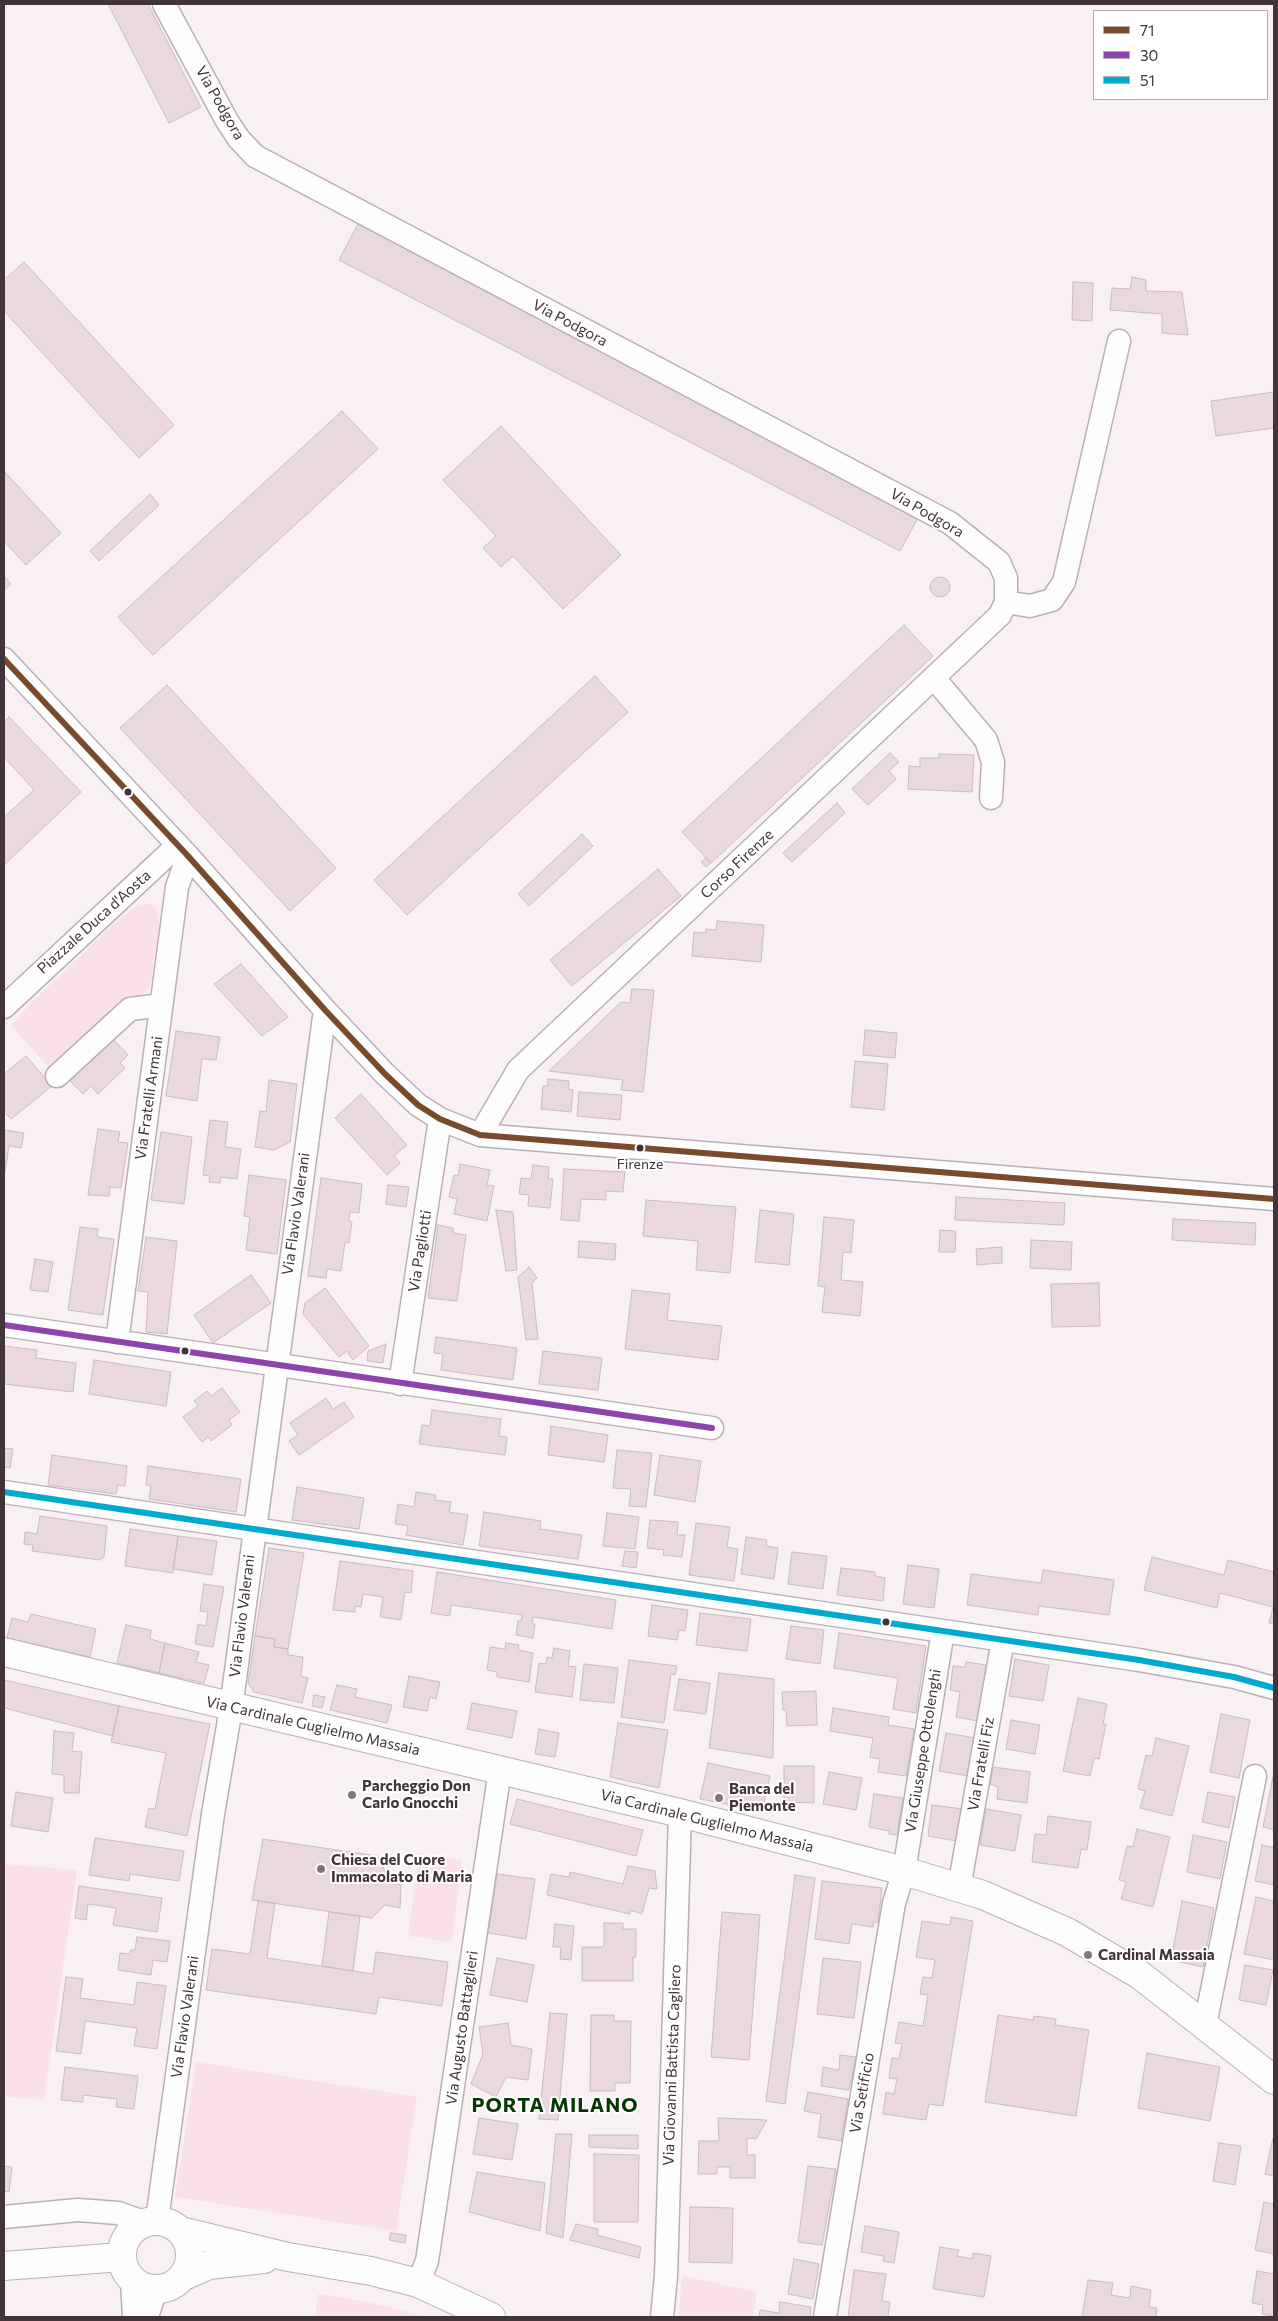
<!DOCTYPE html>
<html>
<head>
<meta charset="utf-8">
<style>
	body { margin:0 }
	#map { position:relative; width:1278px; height:2321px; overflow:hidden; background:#f8f0f3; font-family:Commissioner,sans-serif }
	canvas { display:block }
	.frame { position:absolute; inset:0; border:5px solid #43343b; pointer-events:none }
	.legend { position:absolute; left:1093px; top:10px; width:175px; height:90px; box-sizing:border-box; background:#fff; border:1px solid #b4aeb1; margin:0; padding:6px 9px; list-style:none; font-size:15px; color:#43343b }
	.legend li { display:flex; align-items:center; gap:10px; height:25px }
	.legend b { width:25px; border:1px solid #b4aeb1 }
</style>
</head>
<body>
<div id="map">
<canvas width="1278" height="2321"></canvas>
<div class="frame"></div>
<ul class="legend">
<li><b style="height:6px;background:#7a4b2a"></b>71</li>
<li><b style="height:6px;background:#8e44ad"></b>30</li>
<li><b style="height:6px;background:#00a9ce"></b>51</li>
</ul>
</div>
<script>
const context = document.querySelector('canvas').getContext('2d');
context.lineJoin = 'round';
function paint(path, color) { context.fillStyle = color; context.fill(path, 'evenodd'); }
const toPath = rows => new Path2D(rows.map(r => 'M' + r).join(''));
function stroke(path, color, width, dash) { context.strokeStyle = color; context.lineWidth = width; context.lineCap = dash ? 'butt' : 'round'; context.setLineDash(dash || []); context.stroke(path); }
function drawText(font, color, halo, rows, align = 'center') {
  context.font = font + ' Commissioner,sans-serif'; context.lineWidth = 4; context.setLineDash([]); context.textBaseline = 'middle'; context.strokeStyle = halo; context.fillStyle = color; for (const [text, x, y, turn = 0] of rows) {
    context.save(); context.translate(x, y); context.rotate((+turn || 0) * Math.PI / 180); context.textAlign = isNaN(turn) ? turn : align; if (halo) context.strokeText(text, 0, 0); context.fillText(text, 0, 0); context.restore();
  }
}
paint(toPath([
	[150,903,157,910,159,925,150,987,52,1071,11,1025,33,1001,117,921,138,905],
	[419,1854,462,1860,452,1942,408,1936],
	[4,1864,77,1870,44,2100,4,2097],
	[196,2062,417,2097,396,2231,175,2197],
	[682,2276,757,2292,753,2317,679,2317],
	[318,2294,371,2303,427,2317,315,2317]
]), '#fae0eb');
const building = toPath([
	[108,4,148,4,201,107,169,123,108,4],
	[358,224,918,518,900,551,339,260,358,224],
	[24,262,174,425,139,458,4,311,4,280,24,262],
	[1132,277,1146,280,1146,291,1182,292,1188,335,1162,333,1162,314,1110,310,1112,288,1130,289,1132,277],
	[1073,282,1093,283,1092,321,1072,320,1073,282],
	[1274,392,1274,428,1216,436,1211,401,1274,392],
	[342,411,378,449,153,655,118,617,342,411],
	[501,426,621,555,563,609,513,556,501,567,483,548,496,536,443,480,501,426],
	[4,471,61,533,26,565,4,541,4,471],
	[150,494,159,505,99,561,90,551,150,494],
	[4,576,11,584,4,590,4,576],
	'930 587a10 10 0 1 1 20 0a10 10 0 1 1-20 0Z',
	[904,625,933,656,711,863,682,832,904,625],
	[595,676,628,712,407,915,374,880,595,676],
	[167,685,336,868,290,911,120,728,167,685],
	[9,717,81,792,4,865,4,817,34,790,4,757,4,722,9,717],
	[890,753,899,762,889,771,896,779,868,805,852,789,890,753],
	[939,754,974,755,972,792,908,789,909,766,920,767,920,758,939,758,939,754],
	[837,803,845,813,792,862,783,853,837,803],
	[582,834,593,846,529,906,518,894,582,834],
	[706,858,711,863,706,867,701,862,706,858],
	[658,869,681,896,572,986,550,960,658,869],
	[717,921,764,925,761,962,692,956,694,932,706,933,706,929,716,930,717,921],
	[241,964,288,1017,262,1036,214,984,241,964],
	[632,989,654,990,643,1092,621,1090,623,1080,549,1071,621,1002,630,1003,632,989],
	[865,1030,897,1033,895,1058,863,1055,865,1030],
	[176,1031,220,1037,216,1060,202,1059,197,1101,166,1096,176,1031],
	[113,1039,128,1055,120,1063,125,1068,98,1094,91,1086,83,1094,70,1081,113,1039],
	[26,1056,52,1086,11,1119,4,1112,4,1074,26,1056],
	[855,1061,888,1064,884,1110,851,1107,855,1061],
	[548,1079,569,1081,568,1089,573,1090,571,1112,541,1109,543,1086,548,1086,548,1079],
	[269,1080,297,1084,290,1142,274,1150,255,1147,260,1111,266,1112,269,1080],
	[579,1092,622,1095,620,1120,577,1116,579,1092],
	[361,1094,407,1145,394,1156,400,1163,387,1175,335,1118,361,1094],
	[210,1120,228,1122,225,1147,241,1149,237,1179,221,1177,220,1183,209,1182,210,1176,203,1175,210,1120],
	[98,1129,120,1132,118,1142,128,1143,121,1188,110,1187,109,1196,88,1195,98,1129],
	[4,1130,24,1133,21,1148,9,1146,4,1177,4,1130],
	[161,1132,192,1137,184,1204,151,1200,161,1132],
	[460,1164,490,1170,487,1185,494,1186,487,1221,454,1214,457,1199,449,1197,454,1175,458,1176,460,1164],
	[533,1165,549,1167,548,1179,553,1179,550,1208,528,1206,529,1195,519,1194,521,1178,531,1179,533,1165],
	[564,1169,625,1172,623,1192,606,1191,606,1200,581,1199,579,1221,561,1220,564,1169],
	[249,1175,286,1180,277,1254,246,1250,250,1217,244,1216,249,1175],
	[321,1178,362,1184,359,1213,350,1212,349,1221,352,1222,349,1243,345,1242,341,1271,327,1269,326,1278,308,1276,321,1178],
	[388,1185,409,1187,406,1207,386,1204,388,1185],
	[956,1197,1065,1203,1064,1225,955,1220,956,1197],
	[646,1200,736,1207,730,1273,696,1270,698,1241,643,1236,646,1200],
	[496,1210,513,1212,517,1270,506,1271,496,1210],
	[760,1210,794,1214,789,1265,755,1262,760,1210],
	[824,1217,854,1220,851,1253,843,1252,841,1280,863,1282,860,1316,822,1312,825,1287,818,1286,824,1217],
	[1173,1219,1256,1223,1255,1245,1172,1240,1173,1219],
	[438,1225,453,1228,453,1233,466,1235,457,1301,428,1298,438,1225],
	[80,1227,98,1229,97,1237,114,1239,103,1315,68,1310,80,1227],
	[940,1230,956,1231,955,1252,939,1252,940,1230],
	[146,1237,177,1241,167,1334,146,1332,148,1292,138,1291,146,1237],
	[1031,1240,1072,1242,1071,1270,1030,1268,1031,1240],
	[579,1241,616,1244,615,1260,578,1257,579,1241],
	[1002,1247,1002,1263,977,1265,976,1249,1002,1247],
	[35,1259,53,1262,48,1292,30,1290,35,1259],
	[529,1267,537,1278,532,1283,538,1339,526,1340,518,1277,529,1267],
	[251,1275,271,1303,213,1343,194,1315,251,1275],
	[1099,1283,1100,1326,1052,1327,1051,1284,1099,1283],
	[325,1288,369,1346,353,1360,347,1351,339,1357,303,1314,305,1303,325,1288],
	[632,1290,670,1294,667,1320,722,1326,718,1360,625,1349,632,1290],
	[436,1337,517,1348,513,1380,441,1370,443,1354,434,1353,436,1337],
	[386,1344,383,1363,367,1361,368,1351,386,1344],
	[4,1346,37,1350,36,1358,76,1363,73,1392,4,1384,4,1346],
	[543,1351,602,1358,598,1390,539,1384,543,1351],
	[94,1360,171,1372,166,1406,89,1394,94,1360],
	[222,1388,240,1412,229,1420,232,1425,211,1441,208,1437,202,1442,183,1417,198,1406,194,1401,207,1391,211,1396,222,1388],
	[326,1398,333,1409,344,1402,354,1417,299,1455,289,1441,298,1435,290,1423,326,1398],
	[432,1410,501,1419,499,1436,507,1437,505,1455,419,1444,422,1425,430,1426,432,1410],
	[551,1426,608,1435,604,1462,548,1455,551,1426],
	[4,1448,13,1449,10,1468,4,1467,4,1448],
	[617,1450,652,1453,646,1507,629,1506,631,1489,613,1488,617,1450],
	[52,1455,127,1466,125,1486,118,1485,116,1494,48,1485,52,1455],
	[660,1455,701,1461,695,1502,654,1495,660,1455],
	[148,1466,241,1479,236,1512,149,1499,151,1486,146,1485,148,1466],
	[297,1487,364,1498,359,1529,292,1520,297,1487],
	[416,1492,436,1495,435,1500,451,1502,449,1512,468,1515,463,1545,406,1535,408,1526,395,1524,398,1504,414,1507,416,1492],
	[484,1512,541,1521,540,1529,582,1535,578,1559,479,1546,484,1512],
	[607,1513,639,1517,635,1549,603,1546,607,1513],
	[40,1516,107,1526,104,1557,100,1560,32,1551,33,1545,24,1544,25,1532,37,1534,40,1516],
	[650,1520,678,1522,677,1535,685,1535,682,1557,663,1555,664,1550,647,1548,650,1520],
	[696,1523,730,1527,727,1547,738,1549,734,1581,689,1575,696,1523],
	[130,1529,178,1536,173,1573,125,1566,130,1529],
	[178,1536,217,1541,212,1575,173,1569,178,1536],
	[746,1537,767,1540,766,1546,778,1548,774,1579,741,1574,746,1537],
	[269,1548,304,1553,288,1649,274,1647,275,1639,255,1636,269,1548],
	[625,1551,638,1552,636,1568,622,1566,625,1551],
	[792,1552,827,1556,823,1589,788,1584,792,1552],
	[1152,1557,1224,1575,1228,1560,1274,1572,1274,1624,1269,1623,1273,1607,1220,1593,1217,1608,1144,1590,1152,1557],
	[340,1561,413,1571,411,1593,405,1592,401,1620,380,1617,383,1597,363,1594,361,1607,355,1606,355,1612,333,1610,340,1561],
	[908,1565,939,1569,934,1608,903,1604,908,1565],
	[841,1568,875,1572,875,1576,885,1578,883,1601,837,1595,841,1568],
	[1043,1570,1114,1580,1109,1615,1039,1606,1038,1615,967,1605,971,1574,1041,1583,1043,1570],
	[437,1572,616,1600,612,1629,533,1617,532,1624,535,1624,533,1638,516,1635,518,1621,521,1621,522,1615,451,1605,450,1616,431,1613,437,1572],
	[204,1584,224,1587,213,1647,195,1644,198,1624,206,1626,208,1612,200,1611,204,1584],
	[652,1605,688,1610,685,1631,679,1630,677,1640,648,1636,652,1605],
	[700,1613,751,1619,747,1651,696,1645,700,1613],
	[31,1614,96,1629,90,1657,7,1638,12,1618,28,1622,31,1614],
	[126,1625,151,1630,150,1639,165,1643,159,1673,117,1663,126,1625],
	[791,1626,824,1630,820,1664,786,1659,791,1626],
	[839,1633,926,1646,916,1713,893,1709,898,1678,834,1668,839,1633],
	[255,1636,275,1639,274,1647,288,1649,288,1655,303,1657,301,1676,308,1678,302,1703,254,1692,248,1683,255,1636],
	[165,1643,199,1652,196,1662,209,1665,204,1683,159,1673,165,1643],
	[506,1643,519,1645,518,1650,533,1653,529,1682,497,1677,497,1672,487,1670,490,1647,505,1649,506,1643],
	[554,1648,570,1651,568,1666,576,1667,572,1697,535,1692,539,1663,546,1664,547,1657,552,1658,554,1648],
	[1015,1659,1049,1665,1043,1701,1009,1696,1015,1659],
	[629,1660,677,1666,675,1675,671,1674,664,1723,621,1717,629,1660],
	[966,1662,987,1665,978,1721,956,1717,960,1692,950,1690,953,1666,965,1667,966,1662],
	[584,1664,618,1668,614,1703,580,1700,584,1664],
	[719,1673,774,1679,773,1758,709,1748,719,1673],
	[409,1676,440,1682,436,1699,430,1697,427,1711,403,1707,409,1676],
	[679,1679,710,1683,706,1714,674,1710,679,1679],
	[4,1680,119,1706,113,1736,4,1708,4,1680],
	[337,1685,357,1689,355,1697,392,1705,387,1723,330,1710,337,1685],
	[816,1691,817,1725,787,1726,786,1710,783,1710,782,1692,816,1691],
	[314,1695,325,1697,322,1708,312,1706,314,1695],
	[1078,1698,1107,1704,1103,1724,1106,1724,1099,1759,1094,1758,1090,1776,1063,1771,1078,1698],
	[472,1703,517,1711,512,1738,467,1729,472,1703],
	[119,1706,210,1724,187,1836,145,1827,149,1808,155,1809,166,1753,111,1742,119,1706],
	[833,1708,889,1717,888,1725,914,1729,906,1776,878,1772,880,1759,870,1757,873,1738,830,1731,833,1708],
	[1221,1714,1250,1720,1239,1778,1210,1772,1221,1714],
	[1011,1720,1040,1725,1035,1754,1006,1749,1011,1720],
	[618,1723,668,1730,659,1788,610,1777,618,1723],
	[539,1729,559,1733,555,1757,535,1754,539,1729],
	[54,1731,74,1733,72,1751,82,1752,79,1793,64,1793,64,1775,52,1774,54,1731],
	[946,1733,975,1738,969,1776,939,1771,946,1733],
	[1156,1738,1189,1746,1172,1816,1140,1808,1145,1791,1138,1789,1146,1755,1152,1756,1156,1738],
	[708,1763,770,1776,762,1811,700,1799,708,1763],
	[784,1766,814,1766,814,1803,784,1802,784,1766],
	[993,1767,1030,1772,1027,1803,997,1799,998,1787,990,1784,993,1767],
	[829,1772,862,1778,856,1810,823,1804,829,1772],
	[1274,1772,1274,1830,1263,1827,1274,1772],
	[16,1792,53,1798,48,1832,11,1826,16,1792],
	[1208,1792,1235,1797,1229,1828,1202,1822,1208,1792],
	[874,1794,903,1798,897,1835,889,1834,889,1831,869,1827,874,1794],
	[517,1799,643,1830,636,1856,510,1824,517,1799],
	[932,1805,963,1809,957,1841,928,1836,932,1805],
	[986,1809,1021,1815,1015,1851,980,1845,986,1809],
	[1048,1816,1091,1822,1087,1850,1081,1849,1078,1868,1032,1862,1035,1834,1046,1835,1048,1816],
	[1137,1829,1170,1837,1153,1907,1121,1899,1126,1882,1119,1880,1127,1846,1133,1847,1137,1829],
	[1193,1835,1227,1842,1220,1879,1187,1872,1193,1835],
	[95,1838,184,1851,179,1881,130,1874,129,1881,89,1875,95,1838],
	[263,1839,377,1856,391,1882,401,1885,400,1908,385,1905,372,1918,252,1900,263,1839],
	[1262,1845,1274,1848,1274,1885,1255,1881,1262,1845],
	[628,1866,655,1871,657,1889,649,1888,642,1914,630,1910,630,1914,547,1895,551,1874,569,1877,570,1872,623,1884,628,1866],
	[497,1874,535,1879,526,1939,488,1933,497,1874],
	[795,1875,815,1878,785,2104,766,2101,795,1875],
	[822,1881,882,1888,878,1922,874,1922,873,1927,852,1924,849,1944,815,1939,822,1881],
	[79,1886,162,1898,157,1932,113,1925,116,1908,88,1904,86,1920,75,1918,79,1886],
	[1256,1897,1274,1901,1274,1960,1244,1954,1256,1897],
	[258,1901,275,1903,267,1958,373,1974,376,1952,448,1962,442,2006,379,1997,376,2014,206,1990,212,1949,250,1954,258,1901],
	[1182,1901,1214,1908,1203,1967,1171,1960,1182,1901],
	[329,1912,360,1916,353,1971,322,1966,329,1912],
	[722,1912,760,1915,749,2060,711,2057,722,1912],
	[951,1917,973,1921,943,2106,929,2104,926,2120,883,2114,886,2092,894,2094,897,2079,889,2078,892,2058,899,2059,902,2044,895,2043,899,2022,923,2026,928,1995,920,1994,923,1977,932,1978,935,1960,916,1957,922,1921,950,1925,951,1917],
	[604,1923,623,1923,623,1929,636,1929,636,1957,633,1957,633,1981,582,1981,582,1947,604,1947,604,1923],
	[555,1924,574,1926,571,1960,560,1959,561,1947,553,1947,555,1924],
	[137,1937,170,1941,167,1962,153,1960,151,1975,118,1970,120,1953,130,1954,131,1950,135,1950,137,1937],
	[497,1958,534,1965,527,2002,490,1995,497,1958],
	[823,1958,861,1962,854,2018,817,2014,823,1958],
	[1245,1965,1273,1970,1266,2005,1239,2000,1245,1965],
	[66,1977,83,1979,80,1998,134,2005,137,1982,166,1986,157,2049,134,2046,137,2028,85,2021,81,2054,56,2051,66,1977],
	[550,2013,567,2014,558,2120,539,2119,550,2013],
	[591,2015,614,2015,614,2021,631,2021,630,2083,615,2083,615,2091,590,2091,591,2015],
	[998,2015,1033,2020,1034,2016,1056,2019,1055,2025,1089,2030,1076,2116,985,2102,998,2015],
	[508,2023,511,2045,532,2049,528,2080,506,2077,496,2097,471,2084,483,2054,479,2027,508,2023],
	[1147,2053,1220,2067,1210,2121,1138,2108,1147,2053],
	[840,2055,856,2057,849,2090,821,2086,823,2067,839,2070,840,2055],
	[65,2067,138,2076,134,2109,116,2107,117,2099,83,2095,83,2102,61,2100,65,2067],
	[808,2092,848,2099,841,2141,818,2137,821,2114,804,2111,808,2092],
	[479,2118,518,2124,512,2160,473,2154,479,2118],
	[718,2118,767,2120,756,2139,747,2138,747,2155,755,2155,755,2178,730,2178,730,2167,717,2167,717,2174,698,2174,699,2141,719,2141,718,2118],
	[556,2134,572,2134,563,2238,546,2233,556,2134],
	[589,2135,638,2135,638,2149,589,2147,589,2135],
	[1273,2138,1274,2138,1274,2176,1265,2174,1273,2138],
	[1219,2143,1241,2146,1235,2185,1213,2181,1219,2143],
	[594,2154,639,2155,638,2222,594,2222,594,2154],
	[4,2166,12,2167,9,2192,4,2191,4,2166],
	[808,2166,836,2169,822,2245,798,2242,808,2166],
	[477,2172,545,2183,540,2231,469,2212,477,2172],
	[1264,2202,1274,2204,1274,2254,1255,2250,1264,2202],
	[690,2207,733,2208,732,2263,689,2262,690,2207],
	[576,2224,598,2229,597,2235,641,2247,639,2258,570,2240,576,2224],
	[865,2226,899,2232,894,2263,883,2261,884,2256,861,2252,865,2226],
	[391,2233,406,2235,405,2243,389,2240,391,2233],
	[940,2247,959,2250,957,2256,972,2259,973,2253,991,2256,984,2297,933,2289,940,2247],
	[794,2259,819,2264,813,2299,788,2294,794,2259],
	[854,2270,886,2274,882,2301,890,2302,888,2317,848,2317,854,2270],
	[1257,2271,1274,2274,1274,2316,1262,2314,1263,2305,1252,2303,1257,2271],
	[1088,2280,1113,2283,1111,2295,1130,2298,1131,2286,1151,2290,1149,2307,1157,2308,1156,2317,1082,2317,1088,2280],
	[780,2302,811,2307,810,2317,759,2317,760,2310,779,2313,780,2302]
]);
paint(building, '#e9d8df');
stroke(building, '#c8bdc2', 1);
const minor = toPath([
	[164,4,227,121,239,139,255,156,950,523,999,562,1006,578,1006,602,1000,615,518,1070,480,1135],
	[1006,602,1030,606,1052,600,1064,582,1119,341],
	[4,659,188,856,325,1010,385,1074,418,1105,440,1119,480,1135,1274,1199],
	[934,678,986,740,993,762,991,798],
	[4,1007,178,845],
	[57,1076,130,1009,161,1005],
	[4,1325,712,1428],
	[117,1342,177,887,188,856],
	[400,1384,440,1119],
	[4,1492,1139,1660,1234,1677,1274,1688],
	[959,1888,1003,1640],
	[1205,2025,1255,1776],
	[4,2217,78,2210,118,2213,144,2222],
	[157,2220,213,1814,231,1708,325,1010],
	[132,2280,134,2317],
	[418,2283,427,2261,500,1770],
	[147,2317,156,2289],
	[662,2317,666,2276,680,1813],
	[825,2317,894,1903,904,1871,943,1631]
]);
const major = toPath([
	[4,1652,680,1813,904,1871,983,1895,1067,1932,1140,1975,1274,2080],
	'122 2255a34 34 0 1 1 68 0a34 34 0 1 1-68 0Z',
	[181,2231,288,2257,371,2271,418,2283,491,2317],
	[4,2266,121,2257],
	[184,2276,209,2265,264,2259]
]);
stroke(minor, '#bab0b4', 25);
stroke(major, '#bab0b4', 30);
stroke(minor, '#fefdfd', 22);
stroke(major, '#fefdfd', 28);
stroke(toPath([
	[4,659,188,856,325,1010,385,1074,418,1105,440,1119,480,1135,1274,1199]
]), '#7a4b2a', 6);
stroke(toPath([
	[4,1325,712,1428]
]), '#8e44ad', 6);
stroke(toPath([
	[4,1492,1139,1660,1234,1677,1274,1688]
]), '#00a9ce', 6);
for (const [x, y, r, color] of [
	[128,792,4.5,"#43343b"],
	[640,1148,4.5,"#43343b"],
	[185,1351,4.5,"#43343b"],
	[886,1622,4.5,"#43343b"],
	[352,1795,5,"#82767b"],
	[719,1798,5,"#82767b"],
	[321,1869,5,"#82767b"],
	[1088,1955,5,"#82767b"]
]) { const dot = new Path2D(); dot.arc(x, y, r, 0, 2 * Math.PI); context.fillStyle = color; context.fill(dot); stroke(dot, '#fff', 2); }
drawText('14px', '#43343b', '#fff', [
	["Firenze",640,1164]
]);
drawText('15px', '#43343b', '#fff', [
	["Via Podgora",220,103,60],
	["Via Podgora",570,323,28],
	["Via Podgora",927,513,30],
	["Corso Firenze",737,864,-43],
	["Piazzale Duca d'Aosta",94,922,-42],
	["Via Fratelli Armani",149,1098,-82],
	["Via Flavio Valerani",296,1214,-82],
	["Via Pagliotti",420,1251,-81],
	["Via Flavio Valerani",242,1616,-83],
	["Via Cardinale Guglielmo Massaia",313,1726,13],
	["Via Giuseppe Ottolenghi",923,1751,-81],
	["Via Fratelli Fiz",981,1764,-80],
	["Via Cardinale Guglielmo Massaia",707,1821,14],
	["Via Flavio Valerani",185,2017,-82],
	["Via Augusto Battaglieri",462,2028,-82],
	["Via Giovanni Battista Cagliero",672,2065,-88],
	["Via Setificio",862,2093,-80]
]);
drawText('bold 15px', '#43343b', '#fff', [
	["Parcheggio Don",362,1786],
	["Carlo Gnocchi",362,1803],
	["Banca del",729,1789],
	["Piemonte",729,1806],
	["Chiesa del Cuore",331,1860],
	["Immacolato di Maria",331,1877],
	["Cardinal Massaia",1098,1955]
], 'left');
context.letterSpacing = '1px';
drawText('bold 20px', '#063700', '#fff', [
	["PORTA MILANO",555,2105]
]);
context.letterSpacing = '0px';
</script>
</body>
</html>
